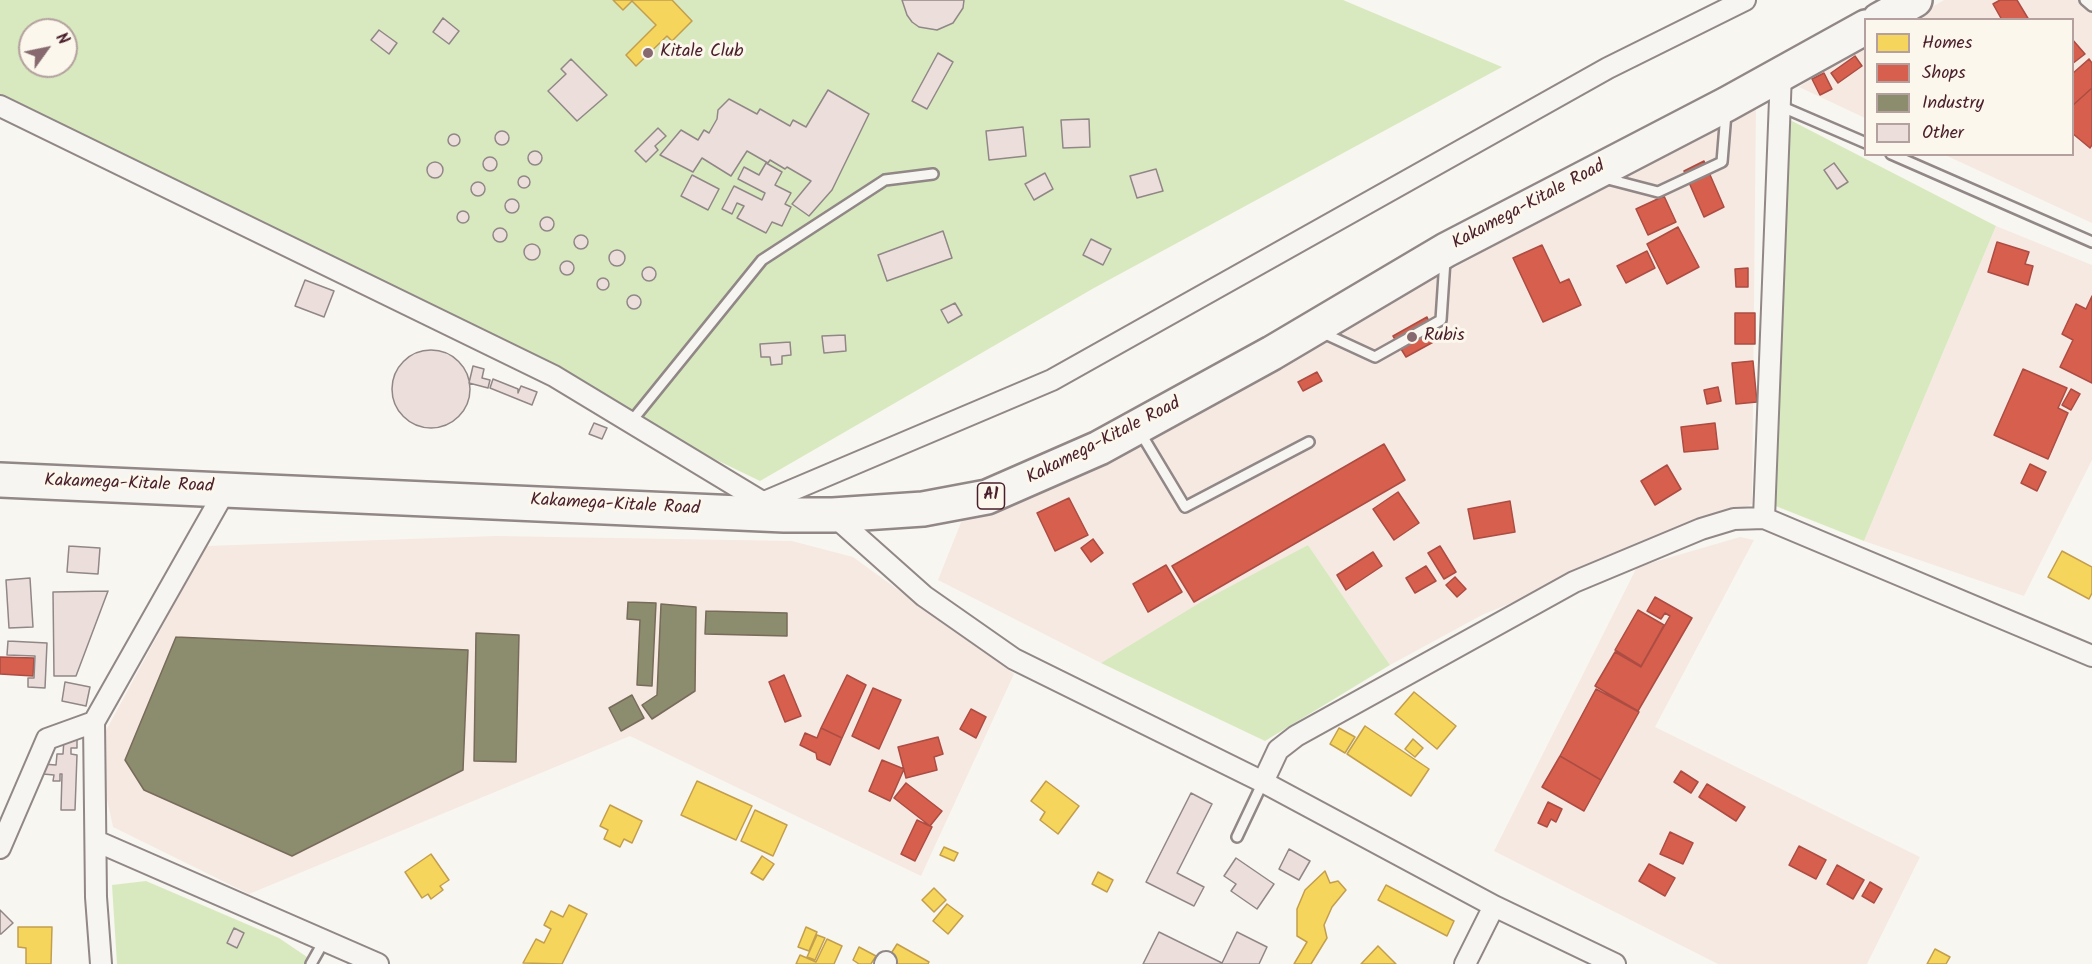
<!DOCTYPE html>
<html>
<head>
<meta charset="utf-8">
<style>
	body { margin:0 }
	#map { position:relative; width:2092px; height:964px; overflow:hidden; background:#f8f6f0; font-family:Kalam,sans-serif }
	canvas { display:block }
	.legend { position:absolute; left:1864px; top:18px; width:210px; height:138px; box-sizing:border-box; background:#fbf7ec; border:2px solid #b4a19f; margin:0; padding:8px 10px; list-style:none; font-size:18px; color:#4a1f2b }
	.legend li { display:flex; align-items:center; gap:12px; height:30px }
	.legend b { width:30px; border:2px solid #b4a19f }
	.north { position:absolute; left:18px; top:18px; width:60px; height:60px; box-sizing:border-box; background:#fbf7ec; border:2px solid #b4a19f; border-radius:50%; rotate:57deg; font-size:16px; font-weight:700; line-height:24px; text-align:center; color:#4a1f2b }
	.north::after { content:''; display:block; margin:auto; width:21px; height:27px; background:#876a70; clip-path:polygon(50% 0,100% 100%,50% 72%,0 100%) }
</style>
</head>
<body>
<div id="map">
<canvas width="2092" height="964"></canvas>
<ul class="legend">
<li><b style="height:16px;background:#f6d55c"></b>Homes</li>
<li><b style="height:16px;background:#d6604d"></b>Shops</li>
<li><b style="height:16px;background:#8c8c6e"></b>Industry</li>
<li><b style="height:16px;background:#ecdedb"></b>Other</li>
</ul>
<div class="north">N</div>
</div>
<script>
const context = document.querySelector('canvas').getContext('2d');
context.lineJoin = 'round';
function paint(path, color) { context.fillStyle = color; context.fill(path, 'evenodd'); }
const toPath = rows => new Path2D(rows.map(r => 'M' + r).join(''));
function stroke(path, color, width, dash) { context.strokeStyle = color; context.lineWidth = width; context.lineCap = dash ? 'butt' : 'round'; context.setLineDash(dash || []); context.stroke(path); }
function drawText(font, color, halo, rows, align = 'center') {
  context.font = font + ' Kalam,sans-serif'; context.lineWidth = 6; context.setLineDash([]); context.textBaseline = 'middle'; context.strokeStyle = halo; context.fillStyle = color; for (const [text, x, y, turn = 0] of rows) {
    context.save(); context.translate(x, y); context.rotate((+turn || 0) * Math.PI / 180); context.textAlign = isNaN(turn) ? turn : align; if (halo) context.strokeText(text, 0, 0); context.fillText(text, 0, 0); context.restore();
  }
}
paint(toPath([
	[1944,0,2092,0,2092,223,1945,155,2072,154,2072,20,1910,20],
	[1865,44,1865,118,1799,87,1861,47],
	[1756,105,1752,504,1482,615,1390,665,1308,545,1101,663,938,580,962,520,1055,483],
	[1996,226,2092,265,2092,460,2024,596,1864,541],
	[496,536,792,541,853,557,1014,674,921,876,630,736,249,894,113,827,96,749,206,546],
	[1740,537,1754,540,1655,727,1920,857,1867,964,1718,964,1494,851,1637,567]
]), '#f6e9e2');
paint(toPath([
	[0,0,1343,0,1502,67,1094,288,760,481,0,113],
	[30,30,66,30,66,66,30,66],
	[1790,120,1996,226,1864,541,1773,505],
	[1308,545,1390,665,1265,741,1101,663,1201,602],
	[146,881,279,938,310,959,305,964,117,964,112,885]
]), '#d8e9bf');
const homes = toPath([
	[613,0,672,0,692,21,672,41,667,36,636,66,626,55,656,25,632,1,623,10,613,0],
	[2062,551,2092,567,2092,593,2089,599,2048,577,2062,551],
	[1414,692,1456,726,1437,749,1395,714,1414,692],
	[1365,726,1429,769,1411,796,1347,754,1365,726],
	[1339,728,1355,737,1345,753,1330,744,1339,728],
	[1413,739,1423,748,1415,757,1405,749,1413,739],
	[697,781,752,806,736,840,681,815,697,781],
	[1046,781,1079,806,1058,834,1040,820,1045,812,1031,801,1046,781],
	[610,805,642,821,632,843,624,839,620,847,604,839,608,830,600,826,610,805],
	[755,810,787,825,773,856,741,841,755,810],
	[944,847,958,853,954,861,940,855,944,847],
	[431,854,449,880,440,886,443,890,431,899,428,894,422,898,405,872,431,854],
	[762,856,774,864,763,880,751,873,762,856],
	[1325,871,1330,883,1338,881,1346,890,1332,907,1324,925,1327,938,1311,964,1294,964,1307,942,1297,936,1297,909,1305,890,1325,871],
	[1098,872,1113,880,1107,892,1092,884,1098,872],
	[1386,885,1454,921,1447,936,1378,900,1386,885],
	[934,888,946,900,934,912,922,900,934,888],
	[947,904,963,916,948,934,933,921,947,904],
	[569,905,587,914,562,964,523,963,536,939,544,943,551,929,544,925,551,911,563,917,569,905],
	[18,927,52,927,51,964,26,964,26,948,18,947,18,927],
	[806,927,817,932,809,951,798,947,806,927],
	[817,935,825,938,815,960,807,957,817,935],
	[827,939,842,946,834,964,796,964,800,955,816,962,827,939],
	[897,944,929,962,928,964,893,964,887,960,897,944],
	[1378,946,1396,964,1361,964,1378,946],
	[859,947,876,956,871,964,859,964,853,960,859,947],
	[1935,949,1950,957,1946,964,1927,964,1935,949]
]);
paint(homes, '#f6d55c');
stroke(homes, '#c29e4d', 1.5);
const shops = toPath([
	[2000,0,2017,0,2029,20,2002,20,1993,4,2000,0],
	[2072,39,2085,54,2072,64,2072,39],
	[1855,56,1862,66,1838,83,1831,73,1855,56],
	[2089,59,2092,63,2092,88,2072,106,2072,74,2089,59],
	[1824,73,1832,89,1820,95,1812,79,1824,73],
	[2092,88,2092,145,2090,148,2072,133,2072,106,2092,88],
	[1704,161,1724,207,1704,217,1684,171,1704,161],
	[1664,196,1676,222,1648,235,1636,209,1664,196],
	[1678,227,1699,267,1667,284,1647,244,1678,227],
	[1997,242,2029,252,2025,264,2033,266,2028,285,1988,272,1997,242],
	[1542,245,1560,283,1569,279,1581,305,1543,322,1513,258,1542,245],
	[1647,251,1655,268,1626,283,1617,266,1647,251],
	[1748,268,1748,287,1736,287,1735,269,1748,268],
	[2092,296,2092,383,2060,367,2073,340,2062,334,2076,304,2086,309,2092,296],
	[1735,313,1755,313,1755,344,1735,344,1735,313],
	[1427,317,1437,340,1406,357,1393,336,1427,317],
	[1753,361,1757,402,1736,404,1732,363,1753,361],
	[2023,369,2067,388,2058,408,2068,413,2048,459,1994,435,2023,369],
	[1317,372,1322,381,1303,391,1298,382,1317,372],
	[1718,387,1721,401,1707,404,1704,390,1718,387],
	[2071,389,2080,394,2071,410,2062,405,2071,389],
	[1715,423,1718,449,1684,452,1681,427,1715,423],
	[1384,444,1405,480,1194,602,1172,566,1384,444],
	[2030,464,2046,472,2037,491,2021,483,2030,464],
	[1667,465,1681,489,1655,505,1641,481,1667,465],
	[1398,492,1419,523,1394,540,1373,509,1398,492],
	[1069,498,1088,535,1055,551,1037,513,1069,498],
	[1510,501,1515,532,1474,539,1468,509,1510,501],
	[1093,539,1103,553,1091,562,1081,548,1093,539],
	[1440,546,1456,572,1444,579,1428,553,1440,546],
	[1373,552,1382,566,1346,590,1337,575,1373,552],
	[1166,565,1182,592,1148,612,1133,584,1166,565],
	[1426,566,1436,581,1415,593,1406,578,1426,566],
	[1455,577,1466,589,1457,597,1446,585,1455,577],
	[1655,597,1692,618,1638,711,1595,686,1615,652,1641,667,1670,616,1665,613,1661,619,1647,611,1655,597],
	[1638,610,1664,625,1641,666,1615,650,1638,610],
	[0,657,34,658,33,676,0,674,0,657],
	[784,675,801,716,785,722,769,682,784,675],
	[847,675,866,685,842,738,821,728,847,675],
	[873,688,901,700,879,749,852,736,873,688],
	[1596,689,1639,712,1601,780,1560,756,1596,689],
	[971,709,986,717,976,738,960,729,971,709],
	[821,728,842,738,830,765,817,759,816,753,800,745,805,733,817,738,821,728],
	[938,737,943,754,934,757,937,770,906,778,898,747,938,737],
	[1560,756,1601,780,1584,811,1542,787,1560,756],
	[882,760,904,769,890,801,869,791,882,760],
	[1681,771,1698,782,1691,793,1674,782,1681,771],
	[906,783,942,811,930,826,894,798,906,783],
	[1707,784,1745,807,1736,821,1699,797,1707,784],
	[1548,802,1562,809,1556,822,1551,819,1547,827,1538,823,1548,802],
	[917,820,932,827,915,861,901,854,917,820],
	[1670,832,1693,843,1683,864,1660,854,1670,832],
	[1799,846,1826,860,1816,879,1789,865,1799,846],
	[1649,864,1675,878,1665,896,1639,881,1649,864],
	[1837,865,1864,880,1853,899,1827,884,1837,865],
	[1870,882,1882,889,1874,903,1862,896,1870,882]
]);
paint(shops, '#d6604d');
stroke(shops, '#ac4c43', 1.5);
const industry = toPath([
	[628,602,656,603,652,686,637,685,640,620,627,619,628,602],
	[661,604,696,607,695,691,652,719,642,705,657,695,661,604],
	[706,611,787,613,787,636,705,634,706,611],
	[476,633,519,635,516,762,474,761,476,633],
	[176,637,468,650,463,770,292,856,144,790,125,760,176,637],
	[632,695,644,718,621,731,609,708,632,695]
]);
paint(industry, '#8c8c6e');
stroke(industry, '#786b5a', 1.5);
const building = toPath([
	[902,0,964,0,963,8,953,23,937,30,919,27,912,22,907,15,902,0],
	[443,18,459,31,449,44,433,32,443,18],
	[379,30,397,43,389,54,371,40,379,30],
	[938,53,953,62,927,109,912,101,938,53],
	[571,59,607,95,577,121,548,91,566,74,561,69,571,59],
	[828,90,869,114,832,190,809,216,792,204,811,181,787,167,785,169,770,160,768,163,747,151,731,176,702,158,693,172,660,155,681,130,698,140,704,130,709,133,717,119,718,110,729,99,757,114,760,109,790,126,793,120,806,127,828,90],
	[1089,119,1090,147,1063,148,1061,120,1089,119],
	[1023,127,1026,156,989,160,986,131,1023,127],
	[658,128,666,136,655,146,658,150,646,162,635,151,658,128],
	'495 138a7 7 0 1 1 14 0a7 7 0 1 1-14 0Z',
	'448 140a6 6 0 1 1 12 0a6 6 0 1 1-12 0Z',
	'528 158a7 7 0 1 1 14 0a7 7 0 1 1-14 0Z',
	'483 164a7 7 0 1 1 14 0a7 7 0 1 1-14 0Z',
	'427 170a8 8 0 1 1 16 0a8 8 0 1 1-16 0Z',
	[766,163,782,172,775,185,791,193,785,204,791,207,782,226,772,222,766,233,737,218,744,206,737,203,732,214,722,209,734,186,762,200,765,193,738,179,744,167,759,175,766,163],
	[1834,163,1848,182,1837,189,1824,170,1834,163],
	[1156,169,1163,191,1137,198,1130,176,1156,169],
	[1045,173,1053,189,1034,200,1025,184,1045,173],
	[692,175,719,189,708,210,681,196,692,175],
	'518 182a6 6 0 1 1 12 0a6 6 0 1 1-12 0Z',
	'471 189a7 7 0 1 1 14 0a7 7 0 1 1-14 0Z',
	'505 206a7 7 0 1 1 14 0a7 7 0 1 1-14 0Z',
	'457 217a6 6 0 1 1 12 0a6 6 0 1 1-12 0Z',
	'540 224a7 7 0 1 1 14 0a7 7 0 1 1-14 0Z',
	'493 235a7 7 0 1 1 14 0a7 7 0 1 1-14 0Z',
	[943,231,952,258,887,281,878,255,943,231],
	'574 242a7 7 0 1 1 14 0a7 7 0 1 1-14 0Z',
	[1091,239,1111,249,1103,265,1083,255,1091,239],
	'524 252a8 8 0 1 1 16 0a8 8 0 1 1-16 0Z',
	'609 258a8 8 0 1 1 16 0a8 8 0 1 1-16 0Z',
	'560 268a7 7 0 1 1 14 0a7 7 0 1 1-14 0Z',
	'642 274a7 7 0 1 1 14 0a7 7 0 1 1-14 0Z',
	'597 284a6 6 0 1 1 12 0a6 6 0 1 1-12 0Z',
	[305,280,334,291,324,317,295,306,305,280],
	'627 302a7 7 0 1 1 14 0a7 7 0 1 1-14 0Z',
	[955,303,962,315,948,323,941,310,955,303],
	[845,335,846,351,824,353,822,336,845,335],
	[790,342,791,355,782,356,782,364,771,365,770,357,761,357,760,344,790,342],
	'392 389a39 39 0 1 1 78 0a39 39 0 1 1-78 0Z',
	[473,366,484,369,482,378,490,380,488,388,469,383,473,366],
	[493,379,518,389,518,393,521,386,537,392,532,405,490,388,493,379],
	[594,423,607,428,602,439,589,434,594,423],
	[69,546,100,548,98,574,67,572,69,546],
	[30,578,33,627,9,628,6,580,30,578],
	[108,591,76,676,54,676,53,592,108,591],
	[8,641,47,643,45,688,28,687,28,678,34,678,35,656,7,655,8,641],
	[65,682,90,687,86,706,62,701,65,682],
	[64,739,77,739,77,748,71,748,71,754,77,755,75,810,61,810,62,774,60,774,60,781,53,781,54,775,43,774,43,764,56,765,57,754,63,754,64,739],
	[1191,793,1212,804,1177,873,1204,887,1194,906,1146,882,1191,793],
	[1289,849,1310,861,1299,880,1279,869,1289,849],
	[1236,858,1274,884,1257,909,1231,891,1236,884,1224,876,1236,858],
	[0,910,13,923,1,934,0,934,0,910],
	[234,928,244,933,237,948,227,943,234,928],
	[1159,932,1222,963,1237,932,1267,947,1259,964,1143,964,1159,932]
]);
paint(building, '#ecdedb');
stroke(building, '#918787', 1.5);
const service = toPath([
	[2085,0,2092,6],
	[1780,106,1866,143],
	[1891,154,2092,242],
	[1604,178,1658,192,1722,162,1726,113],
	[1323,333,1375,357,1441,320,1445,260],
	[630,423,762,260,885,180,933,174],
	[1140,432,1185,507,1309,442],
	[1237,837,1263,782],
	[311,964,324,941]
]);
const minor = toPath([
	[0,106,554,376,774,509],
	[762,503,1052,380,1608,68,1745,0],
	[833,515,924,596,1014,659,1263,782,1494,906,1615,964],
	[1764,518,1781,73],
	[1263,782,1278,750,1296,736,1574,582,1701,529,1734,519,1764,518,2092,656],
	[96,841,378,964],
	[0,848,47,739,94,722],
	[101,964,96,897,94,722,226,489],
	[885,964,886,962],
	[1465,964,1494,906]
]);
const trunk = toPath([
	[1879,20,1915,0],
	[0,480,784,515,833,515,923,509,987,497,1099,448,1272,353,1446,250,1727,104,1866,27]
]);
stroke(service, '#918787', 14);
stroke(minor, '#918787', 24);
stroke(trunk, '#918787', 38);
stroke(service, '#f6f5f1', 9);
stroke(minor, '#f6f5f1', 20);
stroke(trunk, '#f6f5f1', 33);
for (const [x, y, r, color] of [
	[648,53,6,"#876a70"],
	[1412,337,6,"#876a70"]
]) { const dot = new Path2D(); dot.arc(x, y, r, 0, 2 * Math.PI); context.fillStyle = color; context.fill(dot); stroke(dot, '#fbf7ec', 2); }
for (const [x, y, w] of [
	[991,496,27]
]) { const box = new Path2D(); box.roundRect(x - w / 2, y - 13, w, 26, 4.5); context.fillStyle = '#fbf7ec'; context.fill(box); stroke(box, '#4a1f2b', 1.5); }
drawText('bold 16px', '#4a1f2b', null, [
	["A1",991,496]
]);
drawText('18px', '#4a1f2b', '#fbf7ec', [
	["Kitale Club",660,53],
	["Rubis",1424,337]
], 'left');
drawText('18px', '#4a1f2b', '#fbf7ec', [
	["Kakamega-Kitale Road",1529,206,-28],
	["Kakamega-Kitale Road",1104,442,-27],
	["Kakamega-Kitale Road",129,485,2],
	["Kakamega-Kitale Road",615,506,3]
]);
</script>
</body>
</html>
